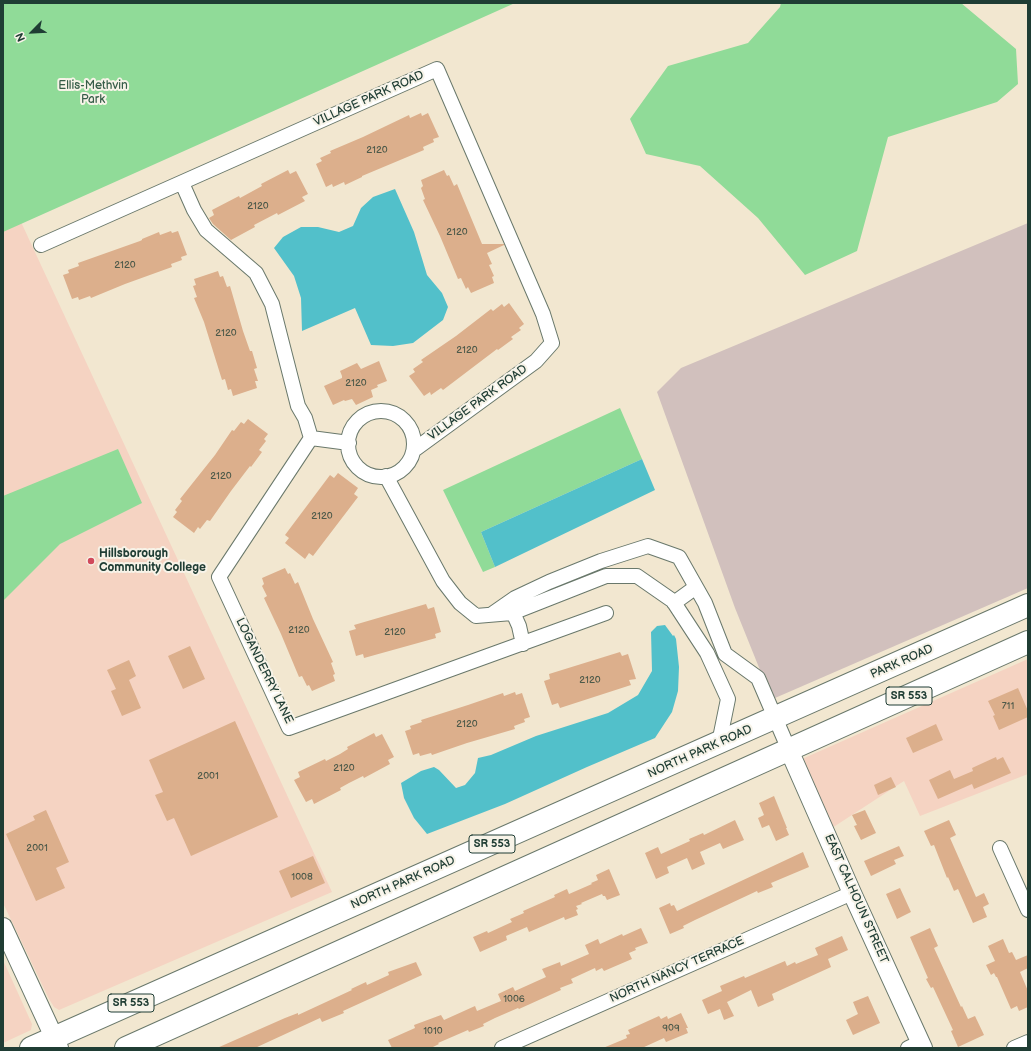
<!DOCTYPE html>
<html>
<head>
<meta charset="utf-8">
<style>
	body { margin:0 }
	#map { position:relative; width:1031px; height:1051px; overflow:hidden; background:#f2e7d0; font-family:"Balsamiq Sans",sans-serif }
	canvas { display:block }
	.frame { position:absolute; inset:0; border:4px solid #1f3d34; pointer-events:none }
	.north { position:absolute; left:12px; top:12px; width:40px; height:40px; -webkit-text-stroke:3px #f7f3e8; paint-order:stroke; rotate:246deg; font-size:11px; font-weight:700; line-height:16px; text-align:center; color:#1f3d34 }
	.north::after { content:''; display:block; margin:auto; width:14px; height:18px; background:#1f3d34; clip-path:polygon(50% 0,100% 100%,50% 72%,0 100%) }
</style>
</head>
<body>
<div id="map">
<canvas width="1031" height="1051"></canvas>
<div class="frame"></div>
<div class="north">N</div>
</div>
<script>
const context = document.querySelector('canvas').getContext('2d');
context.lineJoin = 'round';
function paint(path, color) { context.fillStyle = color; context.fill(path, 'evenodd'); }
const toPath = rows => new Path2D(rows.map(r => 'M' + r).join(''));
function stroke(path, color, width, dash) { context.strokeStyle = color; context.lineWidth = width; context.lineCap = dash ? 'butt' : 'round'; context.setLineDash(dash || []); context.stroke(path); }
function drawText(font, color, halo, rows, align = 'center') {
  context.font = font + ' "Balsamiq Sans",sans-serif'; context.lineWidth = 4; context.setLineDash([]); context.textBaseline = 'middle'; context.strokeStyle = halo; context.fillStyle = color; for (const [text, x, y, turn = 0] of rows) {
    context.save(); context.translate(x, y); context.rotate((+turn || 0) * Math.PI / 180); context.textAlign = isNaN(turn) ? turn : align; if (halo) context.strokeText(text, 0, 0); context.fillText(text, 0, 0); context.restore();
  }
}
paint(toPath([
	[21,222,332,892,59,1010,54,1007,49,999,3,903,3,229],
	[1028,659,1028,774,920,816,904,781,832,828,802,759],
	[3,960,32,1024,31,1030,3,1043]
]), '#f5d3c2');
paint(toPath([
	[1028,223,1028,588,775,698,765,675,760,670,735,608,657,392,681,368]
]), '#d1c0bd');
paint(toPath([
	[3,3,515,3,3,232],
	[781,3,961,3,1016,49,1018,84,997,102,888,137,857,251,805,275,758,218,700,166,646,154,630,119,668,66,748,43,780,7],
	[620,408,642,459,481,532,495,567,483,572,443,490],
	[118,449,142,503,60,544,3,601,3,496]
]), '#90db98');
paint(toPath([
	[395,189,414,232,427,275,442,293,448,307,443,320,413,343,393,346,371,345,355,308,302,331,301,298,294,276,274,248,283,237,301,227,318,227,339,232,353,226,361,208,373,197],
	[642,459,655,490,495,567,481,532],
	[665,625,673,636,674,635,676,639,679,667,678,691,672,712,655,738,587,767,505,804,427,834,414,818,404,798,401,783,421,771,434,767,439,770,456,788,465,785,475,773,478,758,491,755,536,736,608,713,638,695,652,671,651,632,657,626]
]), '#52c0ca');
paint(toPath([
	[421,113,422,116,428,113,439,137,433,139,434,142,423,147,424,150,362,176,362,177,345,185,344,182,333,187,332,184,326,187,316,164,322,161,320,158,331,153,330,151,363,137,409,115,410,118],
	[288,170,290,174,296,171,308,194,302,197,305,201,278,215,277,213,254,225,255,227,231,240,213,224,209,218,214,215,212,210,239,196,240,198,262,186,261,184],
	[444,170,447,176,449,175,454,186,457,184,482,244,504,244,504,245,487,253,492,264,489,265,494,276,492,277,494,283,471,293,468,287,466,289,461,278,458,279,440,236,423,200,425,199,421,188,423,186,421,180],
	[171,231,172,233,178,231,187,255,181,257,182,260,171,264,172,267,125,284,91,298,90,296,79,300,78,297,72,299,63,275,69,273,68,270,79,266,78,263,140,241,142,240,142,239,159,232,160,235],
	[218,271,220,277,223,276,227,287,230,286,243,331,250,351,252,351,257,368,254,369,258,381,255,381,257,388,233,396,231,389,228,390,225,379,222,380,204,322,194,298,197,297,193,286,196,285,194,279],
	[509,303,524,324,519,328,521,330,511,337,513,339,498,350,497,349,443,390,441,388,431,395,430,392,424,396,409,376,415,372,413,369,423,362,421,360,456,336,491,309,493,311,502,304,504,307],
	[379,361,387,381,377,385,378,387,371,390,373,397,356,405,352,399,345,401,344,400,333,405,324,386,342,378,342,376,340,371,357,363,361,369],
	[248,419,268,434,264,439,266,441,259,450,262,452,251,467,250,466,231,491,210,521,207,520,200,529,198,527,194,533,173,517,177,512,175,510,182,501,180,499,215,455,232,430,234,431,241,422,244,424],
	[338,473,358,488,354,494,358,497,313,556,309,553,305,559,285,543,289,538,285,535,330,475,334,478],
	[285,568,288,574,290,573,295,584,298,582,313,619,333,662,331,663,335,674,333,675,335,681,312,691,309,685,307,686,302,676,299,677,281,634,264,598,267,596,262,586,264,584,262,578],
	[426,604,428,609,434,607,441,632,435,634,436,638,364,658,363,654,356,656,349,631,356,629,354,625],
	[190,646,205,679,183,689,168,656],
	[620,652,622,656,628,654,636,679,629,680,631,685,560,708,558,703,552,705,544,681,550,679,549,674],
	[129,660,136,676,129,680,141,708,122,716,111,691,116,689,107,670],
	[1018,688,1028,711,1028,717,999,730,993,716,995,715,988,701],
	[515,692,516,695,522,693,530,717,524,719,525,722,514,726,515,729,467,743,432,755,431,753,420,756,419,753,413,755,405,731,411,729,410,726,422,722,421,720,468,705,503,693,504,696],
	[235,721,278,817,191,856,174,818,167,821,155,795,163,792,149,760],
	[936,724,943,740,913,753,906,738],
	[374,733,376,737,382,734,394,757,388,760,390,764,364,778,363,776,349,783,340,788,341,790,314,804,312,799,306,802,294,780,300,777,298,772,325,759,326,761,340,754,348,749,347,747],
	[996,757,997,760,1003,757,1011,773,974,789,972,784,938,799,929,780,950,770,954,779,973,771,972,768],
	[891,777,896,787,878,795,874,785],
	[774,796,787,828,786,828,789,835,776,841,769,825,762,828,758,818,764,815,759,803],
	[46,810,69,862,56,868,65,888,36,901,6,834,35,820,33,816],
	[865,810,876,833,861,840,854,826,857,825,852,815],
	[735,820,744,840,723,849,720,843,700,852,705,864,692,870,687,858,667,867,669,873,656,879,645,853,658,847,661,854,690,841,689,839,703,833,704,835],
	[949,820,956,835,950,838,976,897,984,893,989,904,983,907,987,917,973,923,958,889,954,891,948,877,947,878,934,845,931,846,924,831],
	[899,846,904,856,894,860,896,864,871,876,864,861],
	[803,852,809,867,771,883,773,887,758,893,757,891,695,920,683,926,684,928,670,934,659,908,670,903,671,906,674,905,677,911],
	[313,856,325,883,291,898,279,871],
	[609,869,620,895,607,900,605,896,603,896,602,894,581,903,582,904,576,906,578,909,576,910,578,915,565,920,564,917,529,932,527,927,506,936,507,940,480,952,473,937,487,931,488,933,512,922,510,919,524,913,523,911,555,897,554,895,567,889,569,894,592,884,591,883,598,880,596,875],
	[900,888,911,912,897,919,886,894],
	[641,928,648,943,635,948,636,950,629,953,632,959,604,971,602,968,596,971,595,968,571,979,573,983,560,988,561,990,519,1009,518,1008,495,1018,483,1024,484,1026,469,1032,468,1030,438,1043,439,1044,431,1048,392,1048,388,1040,415,1028,414,1025,441,1015,444,1020,475,1006,477,1011,501,1001,498,994,513,987,515,991,546,977,542,969,560,962,561,966,589,954,585,945,598,939,600,944,622,934,623,936],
	[930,928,938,946,934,948,961,1007,962,1006,968,1019,975,1016,984,1035,958,1047,951,1031,953,1030,933,987,931,988,926,979,928,978,910,937],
	[842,936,848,950,828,959,831,967,772,994,774,1000,758,1007,751,990,727,1002,734,1016,724,1020,720,1009,708,1014,702,1000,722,991,720,986,744,976,745,978,785,961,787,966,795,962,796,964,818,955,815,948],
	[1003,939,1009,953,1012,952,1016,960,1028,955,1028,968,1020,972,1028,991,1028,1007,1019,1011,1017,1006,1011,1009,997,977,996,977,994,973,991,975,986,965,995,961,988,946],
	[416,962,422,975,343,1011,344,1013,322,1022,320,1018,255,1048,217,1048,285,1018,298,1013,298,1015,352,990,351,989,366,982,367,985,389,975,388,972],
	[868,996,880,1023,853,1035,846,1020,858,1014,853,1002],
	[681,1013,688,1028,686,1028,688,1033,666,1042,664,1038,642,1048,603,1048,627,1038,626,1035,630,1034,628,1030,659,1016,661,1019,667,1016,668,1019]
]), '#dcaf8c');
const minor = toPath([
	[182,183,194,210,206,230,256,273,272,304,298,406,305,418,311,438],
	[41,245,437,69,543,314,552,343,536,361,414,450],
	'348 444a33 33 0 1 1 66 0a33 33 0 1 1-66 0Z',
	[349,443,311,438,219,577,289,728,606,613],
	[386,476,443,581,460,603,476,616,512,613,606,576,637,576,673,601,707,653,728,699,719,743],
	[674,603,696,587],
	[512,613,515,617,519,626,523,644],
	[492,614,515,598,549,582,601,561,648,546,679,557,705,603,725,654,758,678,789,750],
	[1000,848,1028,910],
	[502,1048,852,893],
	[908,1048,921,1042],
	[1014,1048,1028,1042]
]);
const tertiary = toPath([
	[789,750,852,893,923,1048],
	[3,927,59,1048]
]);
const primary = toPath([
	[31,1048,1028,605],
	[126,1048,1028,642]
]);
stroke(minor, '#69786b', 16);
stroke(tertiary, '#69786b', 20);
stroke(primary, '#69786b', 24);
stroke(minor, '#fff', 14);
stroke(tertiary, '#fff', 18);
stroke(primary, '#fff', 22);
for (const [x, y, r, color] of [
	[91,561,4,"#d1495b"]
]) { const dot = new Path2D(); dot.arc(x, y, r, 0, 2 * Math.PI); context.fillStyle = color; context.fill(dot); stroke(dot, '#f7f3e8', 1.5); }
drawText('10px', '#4e5a4a', null, [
	["2120",377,150],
	["2120",258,206],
	["2120",457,232],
	["2120",125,265],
	["2120",226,333],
	["2120",467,350],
	["2120",356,383],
	["2120",221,476],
	["2120",322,516],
	["2120",299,630],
	["2120",395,632],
	["2120",590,680],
	["711",1008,706],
	["2120",467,724],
	["2120",344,768],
	["2001",208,776],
	["2001",37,848],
	["1008",302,877],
	["1006",514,999],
	["909",671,1028],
	["1010",433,1031]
]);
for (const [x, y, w] of [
	[909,696,46],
	[492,844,46],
	[131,1003,46]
]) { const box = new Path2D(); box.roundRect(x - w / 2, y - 9, w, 18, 3); context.fillStyle = '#f7f3e8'; context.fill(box); stroke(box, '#1f3d34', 1); }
drawText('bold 11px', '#1f3d34', null, [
	["SR 553",909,696],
	["SR 553",492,844],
	["SR 553",131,1003]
]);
drawText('12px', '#365d48', '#f7f3e8', [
	["Ellis-Methvin",93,86],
	["Park",93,100]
]);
drawText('12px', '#1f3d34', '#f7f3e8', [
	["VILLAGE PARK ROAD",369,99,-24],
	["VILLAGE PARK ROAD",478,403,-36],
	["PARK ROAD",902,662,-24],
	["LOGANDERRY LANE",264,671,64],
	["NORTH PARK ROAD",700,752,-24],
	["NORTH PARK ROAD",403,883,-24],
	["EAST CALHOUN STREET",856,899,66],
	["NORTH NANCY TERRACE",677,970,-24]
]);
drawText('bold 12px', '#1f3d34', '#f7f3e8', [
	["Hillsborough",99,554],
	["Community College",99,568]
], 'left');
</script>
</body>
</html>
